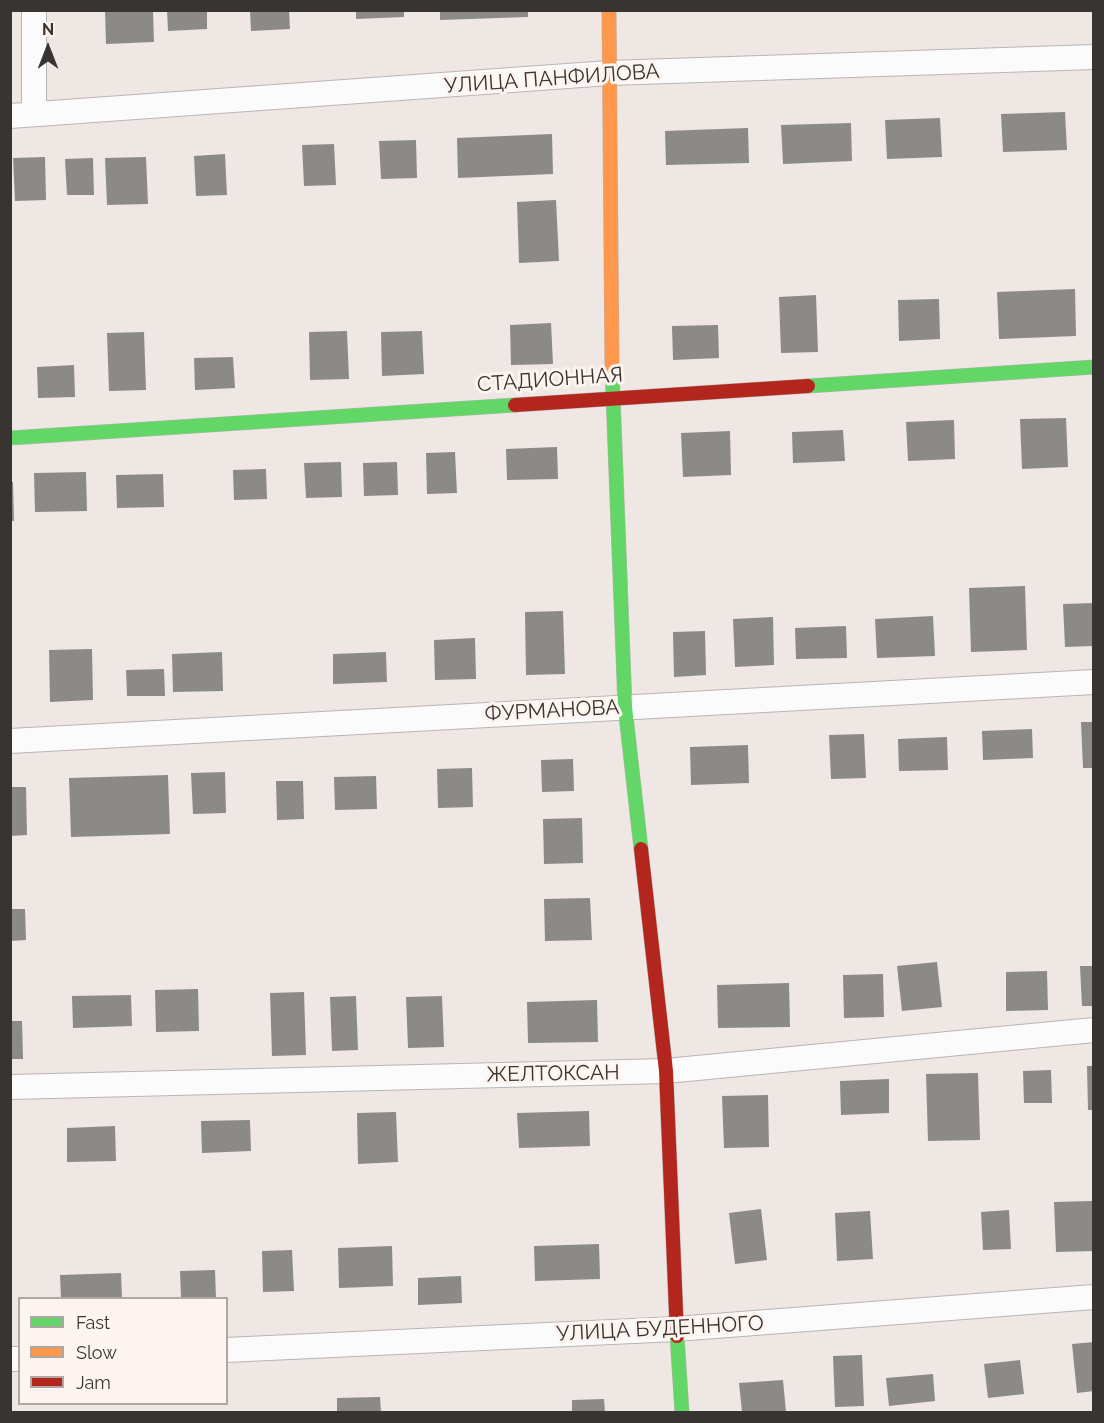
<!DOCTYPE html>
<html>
<head>
<meta charset="utf-8">
<style>
	body { margin:0 }
	#map { position:relative; width:1104px; height:1423px; overflow:hidden; background:#eee7e4; font-family:Raleway,sans-serif }
	canvas { display:block }
	.frame { position:absolute; inset:0; border:12px solid #383431; pointer-events:none }
	.legend { position:absolute; left:18px; top:1297px; width:210px; height:108px; box-sizing:border-box; background:#fdf4ef; border:2px solid #aea7a3; margin:0; padding:8px 10px; list-style:none; font-size:18px; color:#383431 }
	.legend li { display:flex; align-items:center; gap:12px; height:30px }
	.legend b { width:30px; border:2px solid #aea7a3 }
	.north { position:absolute; left:18px; top:18px; width:60px; height:60px; -webkit-text-stroke:4px #fdf4ef; paint-order:stroke; rotate:0deg; font-size:16px; font-weight:700; line-height:24px; text-align:center; color:#383431 }
	.north::after { content:''; display:block; margin:auto; width:21px; height:27px; background:#383431; clip-path:polygon(50% 0,100% 100%,50% 72%,0 100%) }
</style>
</head>
<body>
<div id="map">
<canvas width="1104" height="1423"></canvas>
<div class="frame"></div>
<ul class="legend">
<li><b style="height:8px;background:#63d668"></b>Fast</li>
<li><b style="height:8px;background:#ff974d"></b>Slow</li>
<li><b style="height:8px;background:#b3261e"></b>Jam</li>
</ul>
<div class="north">N</div>
</div>
<script>
const context = document.querySelector('canvas').getContext('2d');
context.lineJoin = 'round';
function paint(path, color) { context.fillStyle = color; context.fill(path, 'evenodd'); }
const toPath = rows => new Path2D(rows.map(r => 'M' + r).join(''));
function stroke(path, color, width, dash) { context.strokeStyle = color; context.lineWidth = width; context.lineCap = dash ? 'butt' : 'round'; context.setLineDash(dash || []); context.stroke(path); }
function drawText(font, color, halo, rows, align = 'center') {
  context.font = font + ' Raleway,sans-serif'; context.lineWidth = 6; context.setLineDash([]); context.textBaseline = 'middle'; context.strokeStyle = halo; context.fillStyle = color; for (const [text, x, y, turn = 0] of rows) {
    context.save(); context.translate(x, y); context.rotate((+turn || 0) * Math.PI / 180); context.textAlign = isNaN(turn) ? turn : align; if (halo) context.strokeText(text, 0, 0); context.fillText(text, 0, 0); context.restore();
  }
}
paint(toPath([
	[105,10,153,10,154,42,106,44],
	[167,10,207,10,207,29,168,31],
	[250,10,289,10,290,29,251,31],
	[356,10,404,10,404,17,356,19],
	[440,10,528,10,528,17,440,20],
	[1065,112,1067,150,1003,152,1001,114],
	[940,118,942,157,887,159,885,120],
	[851,123,852,161,783,164,781,125],
	[748,128,749,163,666,165,665,131],
	[552,134,553,174,458,178,457,138],
	[416,140,417,178,381,179,379,141],
	[334,144,336,185,304,186,302,145],
	[225,154,227,195,196,196,194,156],
	[45,157,46,200,15,201,13,158],
	[146,157,148,204,107,205,105,158],
	[93,158,94,195,67,195,65,159],
	[556,200,559,261,519,263,517,202],
	[1075,289,1076,336,999,339,997,292],
	[816,295,818,352,781,353,779,297],
	[939,299,940,339,899,341,898,300],
	[551,323,553,364,511,365,510,325],
	[718,325,719,358,673,360,672,326],
	[347,331,349,379,310,380,309,332],
	[422,331,424,374,382,376,381,332],
	[144,332,146,390,109,391,107,333],
	[233,357,235,388,195,390,194,358],
	[74,365,75,397,38,398,37,367],
	[1066,418,1068,467,1022,469,1020,419],
	[954,420,955,459,908,461,906,422],
	[843,430,845,461,793,463,792,432],
	[730,431,731,475,683,477,681,433],
	[557,447,558,479,507,480,506,449],
	[455,452,457,493,427,494,426,453],
	[341,462,342,497,306,498,304,463],
	[397,462,398,495,364,496,363,463],
	[266,469,267,499,234,500,233,470],
	[86,472,87,511,35,512,34,473],
	[163,474,164,507,117,508,116,475],
	[10,482,13,482,14,521,10,521],
	[1025,586,1027,650,971,652,969,588],
	[1094,603,1094,646,1065,647,1063,604],
	[563,611,565,674,526,675,525,612],
	[933,616,935,656,877,658,875,619],
	[773,617,774,665,735,667,733,619],
	[846,626,847,658,796,659,795,628],
	[705,631,706,675,674,677,673,632],
	[475,638,476,679,435,680,434,640],
	[92,649,93,700,50,702,49,650],
	[222,652,223,691,173,692,172,654],
	[386,652,387,682,333,684,333,654],
	[164,669,165,696,127,696,126,670],
	[1081,722,1094,722,1094,768,1083,768],
	[1032,729,1033,758,983,760,982,731],
	[864,734,866,778,831,779,829,735],
	[947,737,948,770,899,771,898,739],
	[748,745,749,783,691,785,690,747],
	[573,759,574,791,542,792,541,760],
	[472,768,473,807,438,808,437,769],
	[225,772,226,813,193,814,191,773],
	[168,775,170,834,71,837,69,778],
	[376,776,377,809,335,810,334,777],
	[276,781,303,781,304,819,277,820],
	[10,787,26,787,27,835,10,836],
	[582,818,583,863,544,864,543,819],
	[590,898,592,940,545,941,544,899],
	[10,909,25,909,26,940,10,941],
	[937,962,942,1007,902,1011,897,966],
	[1080,966,1094,966,1094,1006,1082,1006],
	[1047,971,1048,1010,1006,1011,1006,972],
	[883,974,884,1017,844,1018,843,975],
	[789,983,790,1027,718,1028,717,985],
	[198,989,199,1031,156,1032,155,990],
	[304,992,306,1055,272,1056,270,993],
	[131,995,132,1026,73,1028,72,996],
	[356,996,358,1050,332,1051,330,997],
	[442,996,444,1047,408,1048,406,997],
	[597,1000,598,1042,528,1043,527,1002],
	[10,1021,22,1021,23,1059,10,1059],
	[1087,1066,1094,1066,1094,1110,1088,1110],
	[1051,1070,1052,1103,1024,1103,1023,1071],
	[978,1073,980,1140,928,1141,926,1074],
	[889,1079,889,1113,841,1115,840,1081],
	[768,1095,769,1147,724,1148,722,1096],
	[589,1111,590,1146,519,1148,517,1113],
	[396,1112,398,1162,358,1164,357,1113],
	[250,1120,251,1151,202,1153,201,1121],
	[115,1126,116,1161,67,1162,67,1128],
	[1092,1201,1094,1251,1056,1252,1054,1202],
	[761,1209,767,1260,735,1264,729,1213],
	[1009,1210,1011,1249,983,1250,981,1212],
	[870,1211,873,1259,837,1261,835,1213],
	[599,1244,600,1279,535,1281,534,1246],
	[392,1246,393,1286,339,1288,338,1248],
	[292,1250,294,1291,263,1292,262,1251],
	[215,1270,216,1298,181,1298,180,1271],
	[121,1273,122,1298,61,1298,60,1275],
	[461,1276,462,1303,418,1305,418,1278],
	[1094,1342,1094,1391,1077,1393,1072,1344],
	[862,1355,864,1406,835,1407,833,1356],
	[1020,1360,1024,1394,988,1398,984,1364],
	[933,1374,935,1401,889,1406,886,1378],
	[783,1380,786,1412,742,1412,739,1383],
	[380,1397,381,1412,337,1412,337,1398],
	[604,1399,605,1412,572,1412,572,1400]
]), '#8c8a88');
const street = toPath([
	[34,10,34,114],
	[10,116,609,73,1094,57],
	[10,741,1094,682],
	[10,1087,666,1071,1094,1030],
	[226,1350,676,1329,1094,1297],
	[10,1359,20,1359]
]);
const fast = toPath([
	[612,369,625,707,641,849],
	[808,386,1094,367],
	[10,438,515,405],
	[677,1336,682,1412]
]);
const slow = toPath([
	[609,10,612,369]
]);
const jam = toPath([
	[515,405,808,386],
	[641,849,666,1071,677,1336]
]);
stroke(street, '#bab5b2', 26);
stroke(fast, '#bab5b2', 15);
stroke(slow, '#bab5b2', 15);
stroke(jam, '#bab5b2', 15);
stroke(street, '#fcfbfb', 24);
stroke(fast, '#63d668', 14);
stroke(slow, '#ff974d', 14);
stroke(jam, '#b3261e', 14);
drawText('21px', '#383431', '#fdf4ef', [
	["УЛИЦА ПАНФИЛОВА",552,79,-4],
	["СТАДИОННАЯ",550,380,-4],
	["ФУРМАНОВА",552,711,-3],
	["ЖЕЛТОКСАН",553,1074,-1],
	["УЛИЦА БУДЕННОГО",660,1329,-3]
]);
</script>
</body>
</html>
